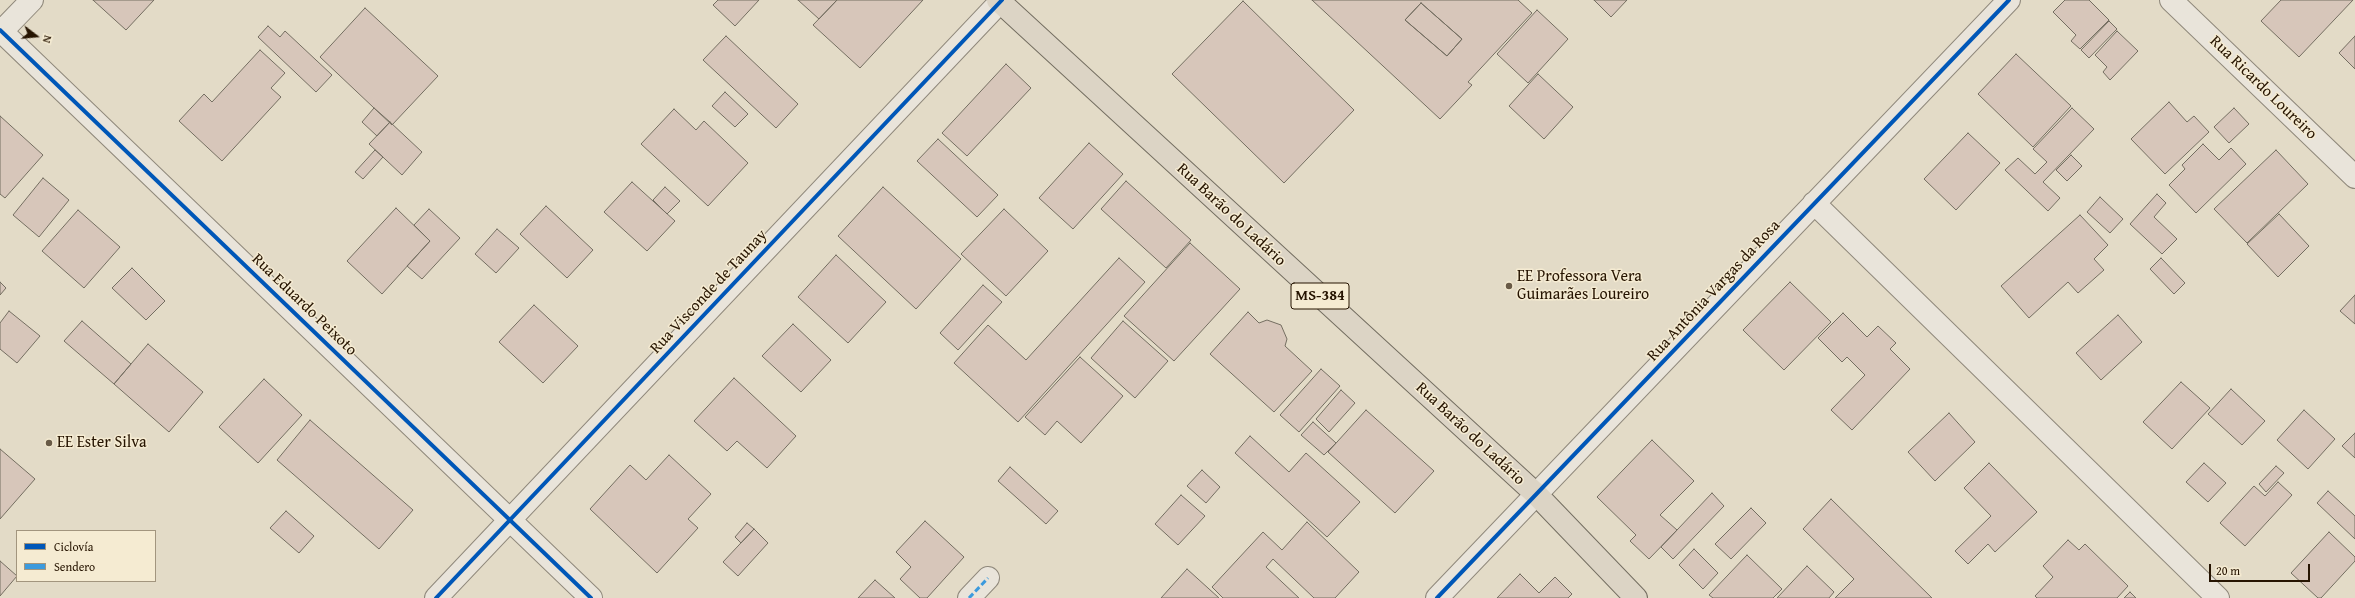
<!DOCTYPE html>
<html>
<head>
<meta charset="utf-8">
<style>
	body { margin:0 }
	#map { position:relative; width:2355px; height:598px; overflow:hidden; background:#e3dbc7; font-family:"Gentium Book Plus",serif }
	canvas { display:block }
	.legend { position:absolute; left:16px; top:530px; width:140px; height:52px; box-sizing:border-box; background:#f5ebd2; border:1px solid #a2957e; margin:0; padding:5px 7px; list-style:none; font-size:12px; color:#261401 }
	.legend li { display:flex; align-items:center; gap:8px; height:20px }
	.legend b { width:20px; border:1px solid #a2957e }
	.north { position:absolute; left:16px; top:16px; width:40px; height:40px; -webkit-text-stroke:3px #f5ebd2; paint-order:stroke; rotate:106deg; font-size:11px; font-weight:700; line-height:16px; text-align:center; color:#261401 }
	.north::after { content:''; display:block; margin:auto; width:14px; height:18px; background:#261401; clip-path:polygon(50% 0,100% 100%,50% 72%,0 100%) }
	.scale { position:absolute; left:2209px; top:564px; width:101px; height:18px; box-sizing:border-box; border:2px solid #261401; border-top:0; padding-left:5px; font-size:12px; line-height:14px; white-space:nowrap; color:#261401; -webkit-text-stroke:3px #f5ebd2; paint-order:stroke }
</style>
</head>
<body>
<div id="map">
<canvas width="2355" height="598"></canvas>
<ul class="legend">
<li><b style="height:5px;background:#0057b8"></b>Ciclovía</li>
<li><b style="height:5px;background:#3c9add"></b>Sendero</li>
</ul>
<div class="north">N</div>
<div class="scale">20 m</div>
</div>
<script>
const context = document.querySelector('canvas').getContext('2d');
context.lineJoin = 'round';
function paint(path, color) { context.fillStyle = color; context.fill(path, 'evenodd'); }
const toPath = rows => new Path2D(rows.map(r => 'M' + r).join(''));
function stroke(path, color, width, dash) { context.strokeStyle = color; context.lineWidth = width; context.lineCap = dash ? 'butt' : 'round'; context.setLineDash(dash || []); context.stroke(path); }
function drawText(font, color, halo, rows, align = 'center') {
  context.font = font + ' "Gentium Book Plus",serif'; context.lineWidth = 3; context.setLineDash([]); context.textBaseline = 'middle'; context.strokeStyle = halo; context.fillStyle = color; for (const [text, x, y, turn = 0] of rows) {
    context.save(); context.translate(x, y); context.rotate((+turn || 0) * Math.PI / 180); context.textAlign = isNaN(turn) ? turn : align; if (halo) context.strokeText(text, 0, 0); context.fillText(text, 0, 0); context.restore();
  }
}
const building = toPath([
	[93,0,154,0,126,30,93,0],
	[718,0,759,0,735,26,713,5,718,0],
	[798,0,837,0,819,19,798,0],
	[837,0,923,0,860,68,813,25,837,0],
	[1312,0,1518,0,1532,13,1468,82,1472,85,1440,119,1312,0],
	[1421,3,1462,39,1447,56,1405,20,1421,3],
	[1594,0,1627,0,1611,17,1594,0],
	[2065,0,2089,0,2109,20,2080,49,2071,41,2076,35,2053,12,2065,0],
	[2281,0,2353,0,2299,57,2261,21,2281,0],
	[1243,1,1354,110,1284,183,1172,74,1243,1],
	[1421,3,1462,39,1447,56,1405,20,1421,3],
	[365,8,438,76,392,125,320,57,365,8],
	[1537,10,1568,39,1528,83,1497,54,1537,10],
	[2109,21,2117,29,2089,58,2081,50,2109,21],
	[268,26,280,37,285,31,332,75,316,92,258,37,268,26],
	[2117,31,2138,51,2110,80,2103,72,2107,67,2095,55,2117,31],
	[726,36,798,104,776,128,703,60,726,36],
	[2355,36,2355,69,2339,53,2355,36],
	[260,50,285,73,271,88,281,97,222,161,179,121,204,94,212,102,260,50],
	[2016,54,2071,106,2033,147,1978,94,2016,54],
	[1006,64,1031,88,967,156,942,133,1006,64],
	[1538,74,1573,107,1544,139,1509,106,1538,74],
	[725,92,748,114,735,127,712,106,725,92],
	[2169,102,2187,122,2194,116,2209,132,2165,174,2131,139,2169,102],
	[374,108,390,122,377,136,362,122,374,108],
	[2072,108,2094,129,2043,182,2060,198,2048,211,2005,170,2018,158,2035,174,2047,162,2033,149,2072,108],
	[2234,108,2249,124,2229,143,2214,127,2234,108],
	[674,109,696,130,704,121,748,163,708,206,641,144,674,109],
	[0,116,43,155,5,198,0,194,0,116],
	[390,122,422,152,402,175,369,144,390,122],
	[1968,133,2000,163,1956,210,1924,179,1968,133],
	[938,139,998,195,977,217,917,161,938,139],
	[1089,143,1123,174,1073,229,1039,198,1089,143],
	[2203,144,2219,160,2231,148,2246,164,2196,213,2169,185,2185,169,2182,165,2203,144],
	[375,150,383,157,363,179,355,172,375,150],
	[2276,150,2308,184,2247,243,2214,209,2276,150],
	[2071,155,2082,166,2067,181,2056,170,2071,155],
	[43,178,69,200,39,237,13,215,43,178],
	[1126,181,1191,240,1166,268,1101,209,1126,181],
	[632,182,675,221,647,251,604,212,632,182],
	[665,187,680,201,667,214,653,200,665,187],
	[883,187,961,259,916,309,838,236,883,187],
	[2157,194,2166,203,2154,217,2177,239,2162,254,2130,224,2157,194],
	[2100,197,2123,219,2110,233,2087,212,2100,197],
	[546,206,593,250,567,278,520,234,546,206],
	[396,208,430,241,382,294,347,261,396,208],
	[429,209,460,238,422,279,407,266,430,241,414,225,429,209],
	[1004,209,1048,251,1006,296,961,254,1004,209],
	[78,210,120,247,84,288,42,251,78,210],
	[2279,214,2309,246,2278,277,2247,244,2279,214],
	[2080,215,2108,245,2094,259,2104,270,2078,293,2068,282,2029,318,2001,286,2080,215],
	[497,229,519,248,496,273,475,254,497,229],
	[1190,243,1240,289,1174,361,1124,316,1190,243],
	[836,255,886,302,848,343,798,297,836,255],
	[1119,258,1145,282,1018,422,954,363,988,325,1026,360,1119,258],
	[2161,258,2185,283,2174,294,2150,269,2161,258],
	[132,268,165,301,146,320,112,288,132,268],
	[0,282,6,288,0,295,0,282],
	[1790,282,1831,322,1784,370,1743,330,1790,282],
	[983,285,1002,302,958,350,940,333,983,285],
	[2355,295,2355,324,2340,311,2355,295],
	[534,305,578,346,543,383,499,342,534,305],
	[9,311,40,336,17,363,0,349,0,323,9,311],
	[1248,312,1259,323,1267,320,1281,325,1287,339,1285,346,1312,371,1274,412,1210,354,1248,312],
	[1843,313,1867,337,1878,326,1896,343,1890,349,1910,369,1852,430,1831,410,1865,375,1847,357,1842,362,1818,338,1843,313],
	[2118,315,2142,342,2101,380,2076,353,2118,315],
	[82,321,131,364,114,384,64,341,82,321],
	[1123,321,1168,361,1135,398,1091,358,1123,321],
	[793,324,831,360,801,392,762,356,793,324],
	[148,344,203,392,169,432,114,384,148,344],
	[1080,357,1123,396,1081,443,1057,421,1045,435,1025,417,1080,357],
	[1321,369,1340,386,1299,432,1280,415,1321,369],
	[734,378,796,436,767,468,737,441,727,451,694,421,734,378],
	[264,379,302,415,258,463,219,427,264,379],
	[2181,382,2210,408,2172,449,2143,422,2181,382],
	[2231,389,2265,421,2242,445,2208,414,2231,389],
	[1341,390,1355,403,1329,432,1316,419,1341,390],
	[1366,410,1434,471,1395,513,1328,452,1366,410],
	[2304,410,2335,439,2308,469,2277,440,2304,410],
	[1949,413,1975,442,1935,481,1908,452,1949,413],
	[310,420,413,510,379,549,277,460,310,420],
	[1313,422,1336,443,1324,455,1301,435,1313,422],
	[2355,433,2355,458,2342,446,2355,433],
	[1250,436,1289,472,1306,453,1360,502,1327,537,1235,453,1250,436],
	[1652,440,1694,481,1660,515,1677,530,1649,559,1630,541,1636,535,1597,497,1652,440],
	[0,449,35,479,0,519,0,449],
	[669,455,711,494,688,519,698,528,657,573,590,509,630,465,646,480,669,455],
	[1989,463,2037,512,1995,552,1988,544,1968,564,1955,551,1991,516,1964,488,1989,463],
	[2204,463,2226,483,2208,502,2186,482,2204,463],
	[2276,466,2284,473,2266,492,2259,484,2276,466],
	[1010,467,1058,511,1046,524,998,481,1010,467],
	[1202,470,1220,487,1206,503,1187,486,1202,470],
	[2278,482,2292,495,2245,546,2220,523,2254,486,2265,496,2278,482],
	[2328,491,2355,516,2355,539,2317,503,2328,491],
	[1712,493,1724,506,1673,559,1661,547,1712,493],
	[1181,495,1205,516,1178,545,1155,524,1181,495],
	[1831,499,1882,549,1932,598,1835,598,1854,579,1803,529,1831,499],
	[1751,508,1766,523,1731,559,1715,544,1751,508],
	[286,511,314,536,299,553,270,528,286,511],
	[925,521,964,557,927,598,920,598,900,579,911,567,896,552,925,521],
	[1307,522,1359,572,1335,598,1314,598,1273,559,1266,567,1299,598,1223,598,1212,587,1263,532,1282,550,1307,522],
	[747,523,754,529,741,543,735,537,747,523],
	[754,529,768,543,738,576,723,562,754,529],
	[2329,532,2355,557,2355,561,2321,598,2318,598,2291,573,2329,532],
	[2068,540,2079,550,2085,544,2128,586,2117,598,2037,598,2035,596,2053,577,2043,566,2068,540],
	[1694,549,1718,573,1703,589,1679,565,1694,549],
	[1747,555,1782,589,1773,598,1713,598,1709,595,1747,555],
	[0,561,17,576,0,596,0,561],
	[1807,566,1834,592,1829,598,1777,598,1807,566],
	[1187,569,1219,598,1161,598,1187,569],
	[1520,574,1539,593,1555,577,1572,594,1568,598,1497,598,1520,574],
	[875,580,895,598,858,598,875,580],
	[2130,592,2136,598,2124,598,2130,592]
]);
paint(building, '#d7c6ba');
stroke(building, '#746e61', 1);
const minor = toPath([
	[2171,0,2355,177],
	[0,30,591,598],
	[0,33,32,0],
	[1814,203,2218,598],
	[436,598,1000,2],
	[969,598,988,578],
	[1437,598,2009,0]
]);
const primary = toPath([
	[998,0,1537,495,1636,598]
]);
stroke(minor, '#8f887b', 24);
stroke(primary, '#746e61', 24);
stroke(minor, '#e9e4da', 22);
stroke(primary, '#dcd4c5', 22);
stroke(toPath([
	[969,598,988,578]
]), '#3c9add', 3, [6, 3]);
stroke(toPath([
	[0,30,591,598],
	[436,598,1002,0],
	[1437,598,2009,0]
]), '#0057b8', 4);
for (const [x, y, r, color] of [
	[1509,286,4,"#685a46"],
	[49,443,4,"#685a46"]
]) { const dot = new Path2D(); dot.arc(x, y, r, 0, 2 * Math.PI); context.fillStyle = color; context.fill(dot); stroke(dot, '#f5ebd2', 1.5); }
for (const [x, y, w] of [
	[1320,296,58]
]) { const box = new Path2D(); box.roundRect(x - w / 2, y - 13, w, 26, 3); context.fillStyle = '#f5ebd2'; context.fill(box); stroke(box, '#261401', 1); }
drawText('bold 15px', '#261401', null, [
	["MS-384",1320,296]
]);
drawText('16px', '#261401', '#f5ebd2', [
	["Rua Ricardo Loureiro",2263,88,44],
	["Rua Barão do Ladário",1231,215,43],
	["Rua Antônia Vargas da Rosa",1714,291,-47],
	["Rua Visconde de Taunay",709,292,-47],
	["Rua Eduardo Peixoto",304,305,44],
	["Rua Barão do Ladário",1470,434,43]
]);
drawText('16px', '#261401', '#f5ebd2', [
	["EE Professora Vera",1517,277],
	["Guimarães Loureiro",1517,295],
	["EE Ester Silva",57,443]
], 'left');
</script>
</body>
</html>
